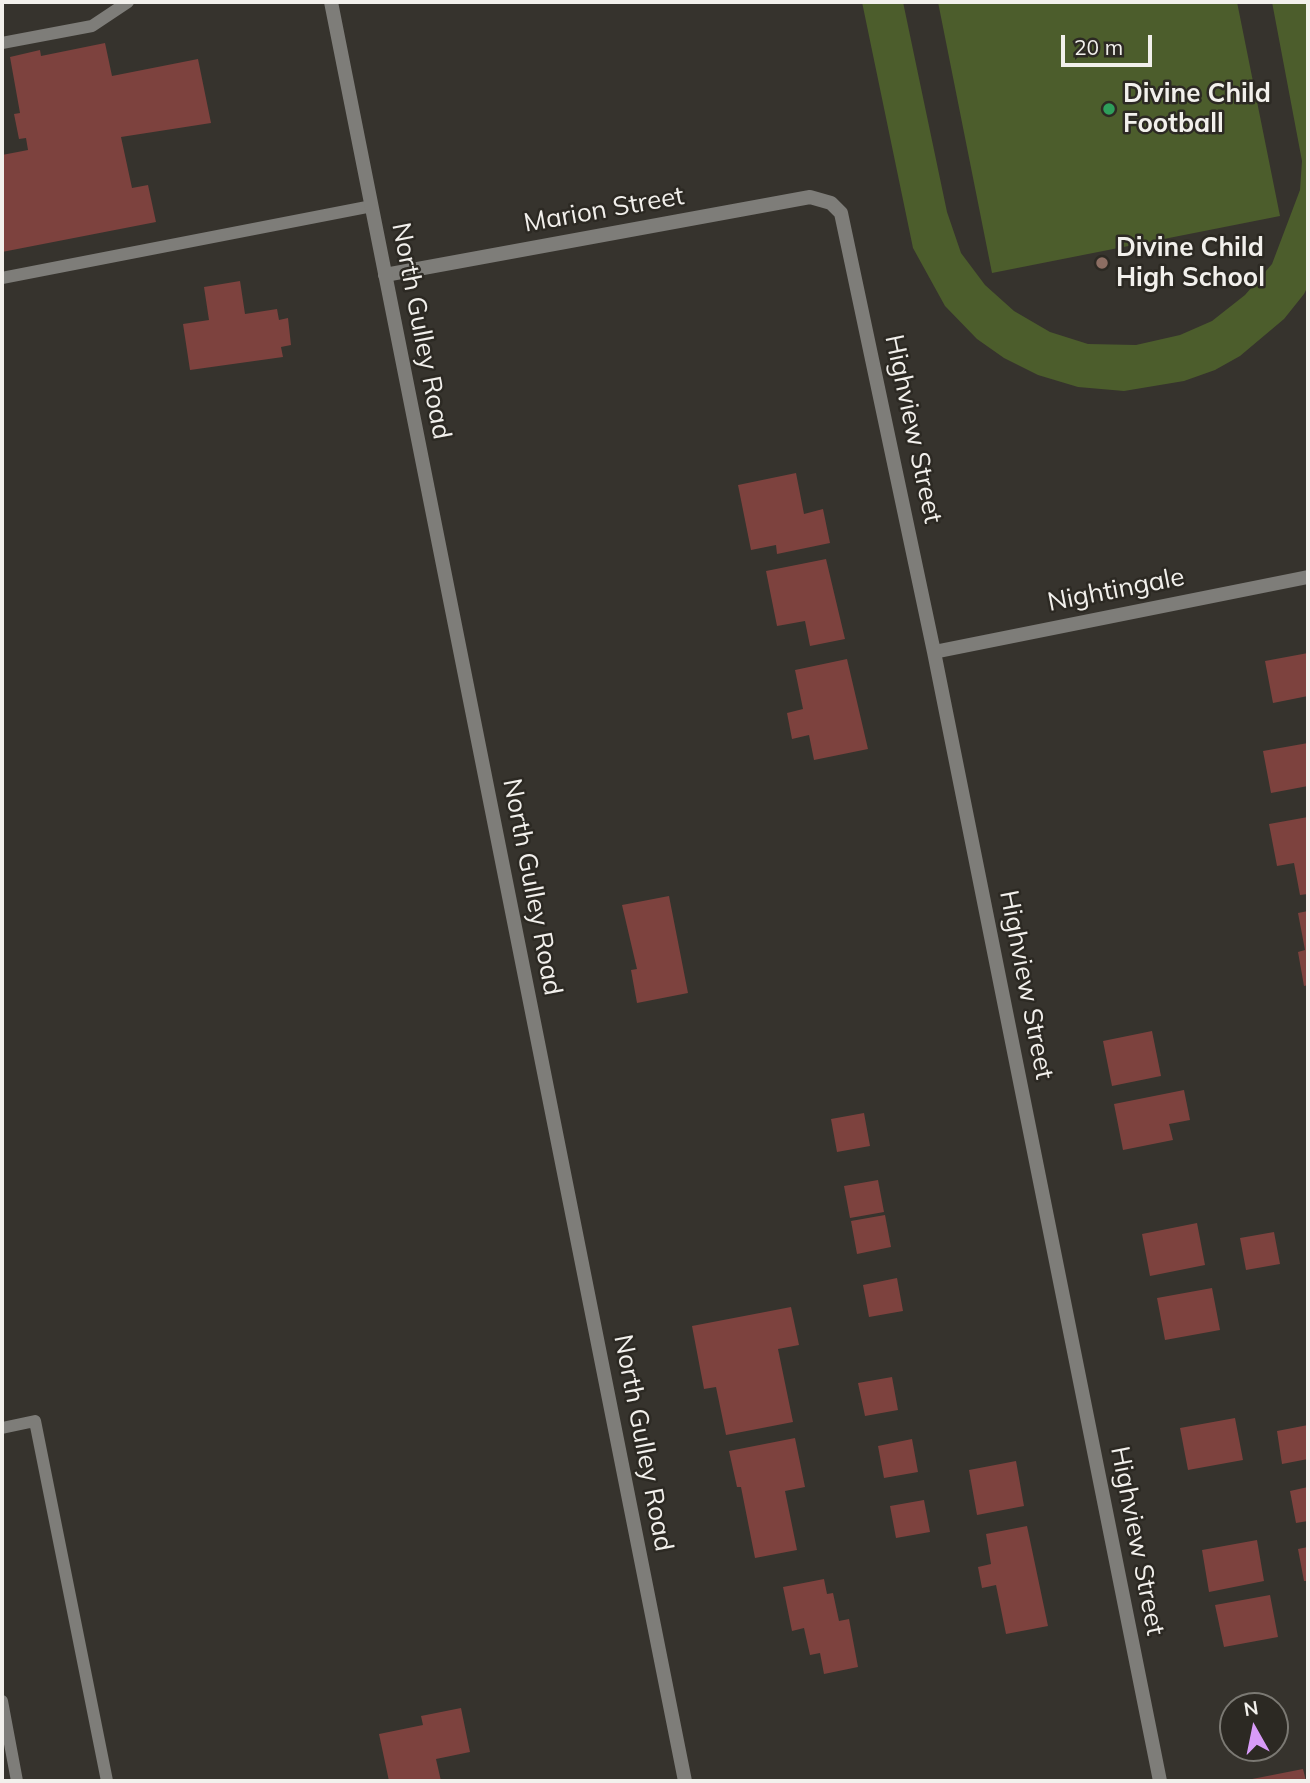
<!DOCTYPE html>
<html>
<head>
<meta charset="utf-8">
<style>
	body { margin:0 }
	#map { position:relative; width:1310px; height:1783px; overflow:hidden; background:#36332d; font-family:Mulish,sans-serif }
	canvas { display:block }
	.frame { position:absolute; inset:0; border:4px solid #f2f0ec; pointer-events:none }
	.north { position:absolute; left:1219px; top:1692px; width:70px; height:70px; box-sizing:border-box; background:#2c2923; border:2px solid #7b7973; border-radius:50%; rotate:351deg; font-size:19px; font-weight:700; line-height:28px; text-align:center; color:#f2f0ec }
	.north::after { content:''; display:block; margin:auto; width:24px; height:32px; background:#d89bf8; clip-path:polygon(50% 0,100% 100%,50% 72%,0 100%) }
	.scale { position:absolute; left:1061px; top:35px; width:91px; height:32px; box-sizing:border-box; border:4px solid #f2f0ec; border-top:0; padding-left:9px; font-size:21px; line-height:24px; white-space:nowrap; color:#f2f0ec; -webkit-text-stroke:5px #2c2923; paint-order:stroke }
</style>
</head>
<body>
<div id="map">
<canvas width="1310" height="1783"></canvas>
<div class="frame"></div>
<div class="north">N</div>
<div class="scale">20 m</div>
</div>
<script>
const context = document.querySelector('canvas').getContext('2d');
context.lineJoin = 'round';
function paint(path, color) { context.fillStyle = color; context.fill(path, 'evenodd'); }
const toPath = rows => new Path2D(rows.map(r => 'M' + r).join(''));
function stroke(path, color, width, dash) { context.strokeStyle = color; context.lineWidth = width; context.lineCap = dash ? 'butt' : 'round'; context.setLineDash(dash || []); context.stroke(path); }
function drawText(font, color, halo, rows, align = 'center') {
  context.font = font + ' Mulish,sans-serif'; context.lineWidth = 5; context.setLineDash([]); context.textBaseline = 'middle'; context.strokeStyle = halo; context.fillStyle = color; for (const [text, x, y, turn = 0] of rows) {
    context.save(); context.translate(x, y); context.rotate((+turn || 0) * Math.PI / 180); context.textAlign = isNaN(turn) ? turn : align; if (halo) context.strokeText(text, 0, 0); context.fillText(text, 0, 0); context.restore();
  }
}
paint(toPath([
	[862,2,903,2,947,212,961,253,985,285,1014,311,1050,332,1088,344,1136,345,1180,335,1212,321,1245,295,1272,264,1300,190,1302,161,1272,2,1308,2,1308,286,1304,294,1284,319,1240,356,1215,370,1184,381,1124,391,1078,387,1038,375,1004,358,977,339,945,306,913,248],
	[938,2,1237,2,1280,216,992,273]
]), '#4c5d2c');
paint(toPath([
	[105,43,112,76,198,59,211,123,121,137,132,188,148,185,156,222,2,252,2,155,28,150,26,138,19,139,14,114,20,113,10,57,40,50,41,56],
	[240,281,245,314,277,309,279,320,288,318,291,345,281,347,283,357,190,370,183,324,209,320,204,287],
	[796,473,804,514,823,509,830,543,777,554,776,545,751,550,738,485],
	[826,559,845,639,810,646,805,621,777,626,766,571],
	[1308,653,1308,696,1273,703,1265,661],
	[847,659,868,749,814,760,809,735,792,739,787,713,803,709,795,670],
	[1308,743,1308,786,1271,793,1263,751],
	[1308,817,1308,894,1300,895,1294,863,1277,866,1269,824],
	[669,896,688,993,637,1003,631,970,637,969,622,905],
	[1308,911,1308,985,1304,986,1298,952,1305,950,1298,913],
	[1152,1031,1161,1076,1112,1086,1103,1041],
	[1184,1090,1190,1120,1169,1124,1173,1140,1123,1150,1114,1104],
	[864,1113,870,1146,837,1152,831,1119],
	[878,1180,884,1212,850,1218,844,1186],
	[885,1215,891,1247,857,1254,851,1221],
	[1197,1223,1205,1265,1150,1276,1142,1234],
	[1274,1232,1280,1264,1246,1270,1240,1238],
	[897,1278,903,1311,869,1317,863,1285],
	[1212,1288,1220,1330,1165,1340,1157,1298],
	[791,1307,799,1345,778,1349,793,1422,726,1435,716,1387,704,1389,692,1326],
	[892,1377,898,1410,865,1416,858,1383],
	[1235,1418,1243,1460,1188,1470,1180,1428],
	[1308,1425,1308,1459,1282,1464,1277,1431],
	[795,1438,805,1487,785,1491,797,1550,755,1558,741,1487,737,1487,729,1451],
	[912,1439,918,1472,884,1478,878,1446],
	[1016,1461,1024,1506,977,1515,969,1470],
	[1308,1487,1308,1521,1296,1523,1290,1491],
	[924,1500,930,1532,896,1538,890,1506],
	[1027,1526,1048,1626,1006,1634,996,1585,982,1588,978,1567,991,1564,986,1534],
	[1257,1540,1264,1581,1209,1592,1202,1550],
	[1308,1547,1308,1581,1304,1581,1298,1549],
	[824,1579,827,1594,833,1593,839,1621,849,1619,858,1667,824,1674,820,1653,810,1655,804,1628,792,1631,783,1587],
	[1270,1595,1278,1637,1224,1647,1215,1605],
	[461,1708,470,1752,436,1759,441,1781,389,1781,379,1734,423,1725,421,1716],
	[1303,1769,1306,1781,1247,1781,1247,1780]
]), '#7d423e');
stroke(toPath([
	[2,43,92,26,128,2],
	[2,278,372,206],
	[2,1428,35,1421,107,1781],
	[2,1701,17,1781]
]), '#7e7d79', 12);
stroke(toPath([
	[385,275,810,197,831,203,841,213,934,652,1160,1781],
	[934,652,1308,577]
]), '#7e7d79', 14);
stroke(toPath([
	[331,2,685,1781]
]), '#7e7d79', 14);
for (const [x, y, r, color] of [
	[1109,109,7,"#2e9e5b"],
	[1102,263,7,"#8d6e63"]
]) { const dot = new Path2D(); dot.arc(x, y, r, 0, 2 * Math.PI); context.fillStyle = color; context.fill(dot); stroke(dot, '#2c2923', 2.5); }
drawText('bold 26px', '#f2f0ec', '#2c2923', [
	["Divine Child",1123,94],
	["Football",1123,124],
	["Divine Child",1116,248],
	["High School",1116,278]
], 'left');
drawText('26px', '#f2f0ec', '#2c2923', [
	["Marion Street",604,210,-10],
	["North Gulley Road",421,331,79],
	["Highview Street",913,429,78],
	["Nightingale",1116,590,-11],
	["North Gulley Road",532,887,79],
	["Highview Street",1026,985,79],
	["North Gulley Road",643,1443,79],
	["Highview Street",1137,1541,79]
]);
</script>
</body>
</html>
